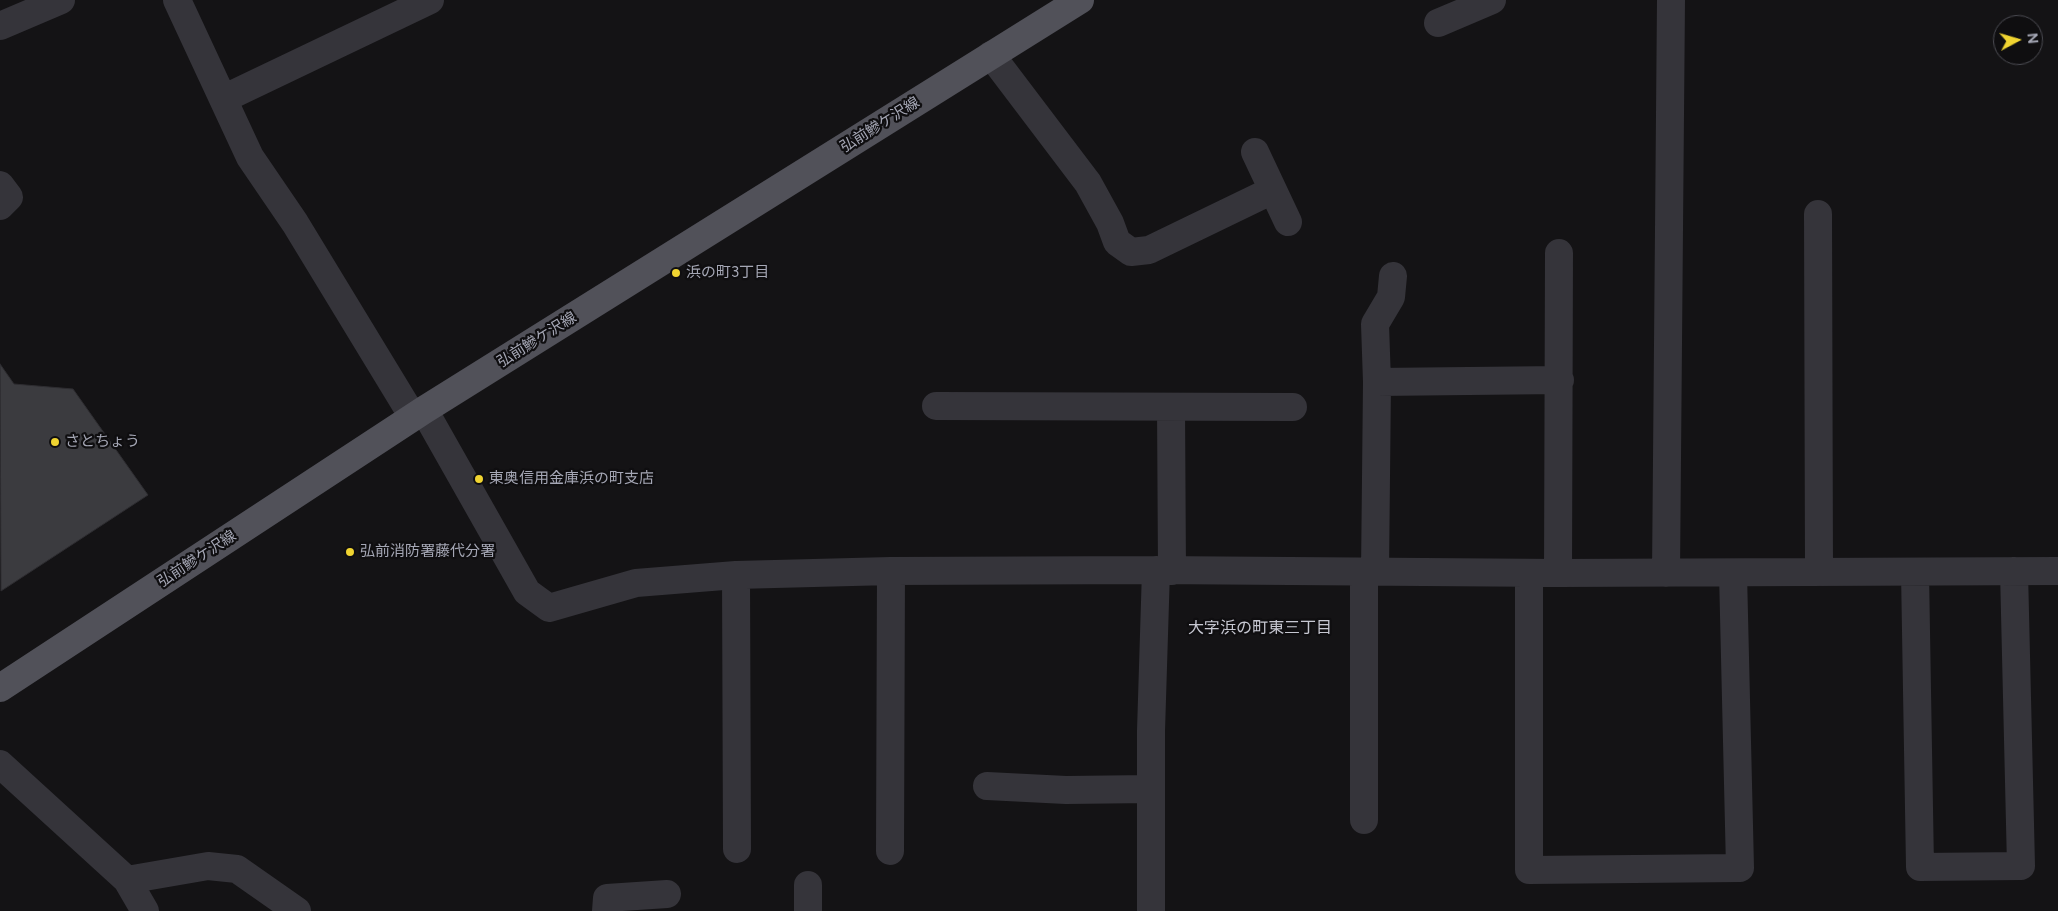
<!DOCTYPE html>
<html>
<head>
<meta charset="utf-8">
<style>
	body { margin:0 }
	#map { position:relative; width:2058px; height:911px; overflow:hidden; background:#141315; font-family:Figtree,sans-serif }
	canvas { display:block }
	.north { position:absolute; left:1993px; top:15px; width:50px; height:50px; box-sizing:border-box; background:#0f0e10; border:1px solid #4b4b52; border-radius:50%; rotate:84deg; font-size:14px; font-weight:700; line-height:20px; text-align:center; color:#a5a7b5 }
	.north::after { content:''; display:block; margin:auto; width:18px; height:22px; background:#f0d431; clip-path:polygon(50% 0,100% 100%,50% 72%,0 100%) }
</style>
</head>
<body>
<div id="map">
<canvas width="2058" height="911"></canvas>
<div class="north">N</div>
</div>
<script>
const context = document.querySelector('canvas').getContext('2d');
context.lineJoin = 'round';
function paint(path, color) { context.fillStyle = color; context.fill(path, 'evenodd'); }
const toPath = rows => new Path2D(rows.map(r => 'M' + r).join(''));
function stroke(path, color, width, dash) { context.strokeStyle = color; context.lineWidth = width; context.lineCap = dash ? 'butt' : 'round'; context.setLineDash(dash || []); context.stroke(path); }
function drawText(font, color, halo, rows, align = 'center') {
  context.font = font + ' Figtree,"Noto Sans JP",sans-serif'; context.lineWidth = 4.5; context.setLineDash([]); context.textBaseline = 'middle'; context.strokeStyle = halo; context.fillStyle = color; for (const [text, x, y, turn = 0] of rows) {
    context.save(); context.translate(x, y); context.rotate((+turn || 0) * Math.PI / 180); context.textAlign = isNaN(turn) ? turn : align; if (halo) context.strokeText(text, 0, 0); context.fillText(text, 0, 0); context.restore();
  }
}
const building = toPath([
	[0,364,14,384,73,389,148,495,1,591,0,364]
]);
paint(building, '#3b3b3f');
stroke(building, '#2e2d31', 1);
stroke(toPath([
	[177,0,250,157,295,223,413,417],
	[1438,23,1492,0],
	[0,26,61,0],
	[991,55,1088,183,1110,223,1117,242,1131,252,1149,250,1273,190],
	[223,99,430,0],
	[1255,152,1288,222],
	[0,185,9,197,0,206],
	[1818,214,1819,572],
	[1377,382,1375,324,1391,297,1393,276],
	[936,406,1293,407],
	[1171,407,1172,571],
	[424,410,527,592,549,608,636,583,736,575,891,571,1156,570,1558,573,2058,571],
	[1375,572,1377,382,1560,380],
	[1915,572,1920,867,2021,866,2014,571],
	[1529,573,1529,870,1740,868,1733,573],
	[1558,573,1559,253],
	[1666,573,1671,0],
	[736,575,737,849],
	[0,764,127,880,145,911],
	[987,786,1066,790,1150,789],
	[1364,820,1364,572],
	[890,851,891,571],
	[127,880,208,866,237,869,297,911],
	[606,911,607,898,667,894],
	[808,911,808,885],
	[1151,911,1151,731,1156,570]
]), '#35343a', 28);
stroke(toPath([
	[0,688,424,410,1080,0]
]), '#515159', 28);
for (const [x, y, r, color] of [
	[676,273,5,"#f0d431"],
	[55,442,5,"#f0d431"],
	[479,479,5,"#f0d431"],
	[350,552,5,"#f0d431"]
]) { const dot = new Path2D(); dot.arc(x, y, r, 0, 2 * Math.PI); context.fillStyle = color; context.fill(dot); stroke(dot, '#0f0e10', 2); }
drawText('15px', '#a5a7b5', '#0f0e10', [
	["弘前鰺ケ沢線",880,125,-32],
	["弘前鰺ケ沢線",537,340,-32],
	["弘前鰺ケ沢線",197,559,-33]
]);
drawText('15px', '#a5a7b5', '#0f0e10', [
	["浜の町3丁目",686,273],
	["さとちょう",65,442],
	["東奥信用金庫浜の町支店",489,479],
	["弘前消防署藤代分署",360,552]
], 'left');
drawText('16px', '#c6c7d1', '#0f0e10', [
	["大字浜の町東三丁目",1260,628]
]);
</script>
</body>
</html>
